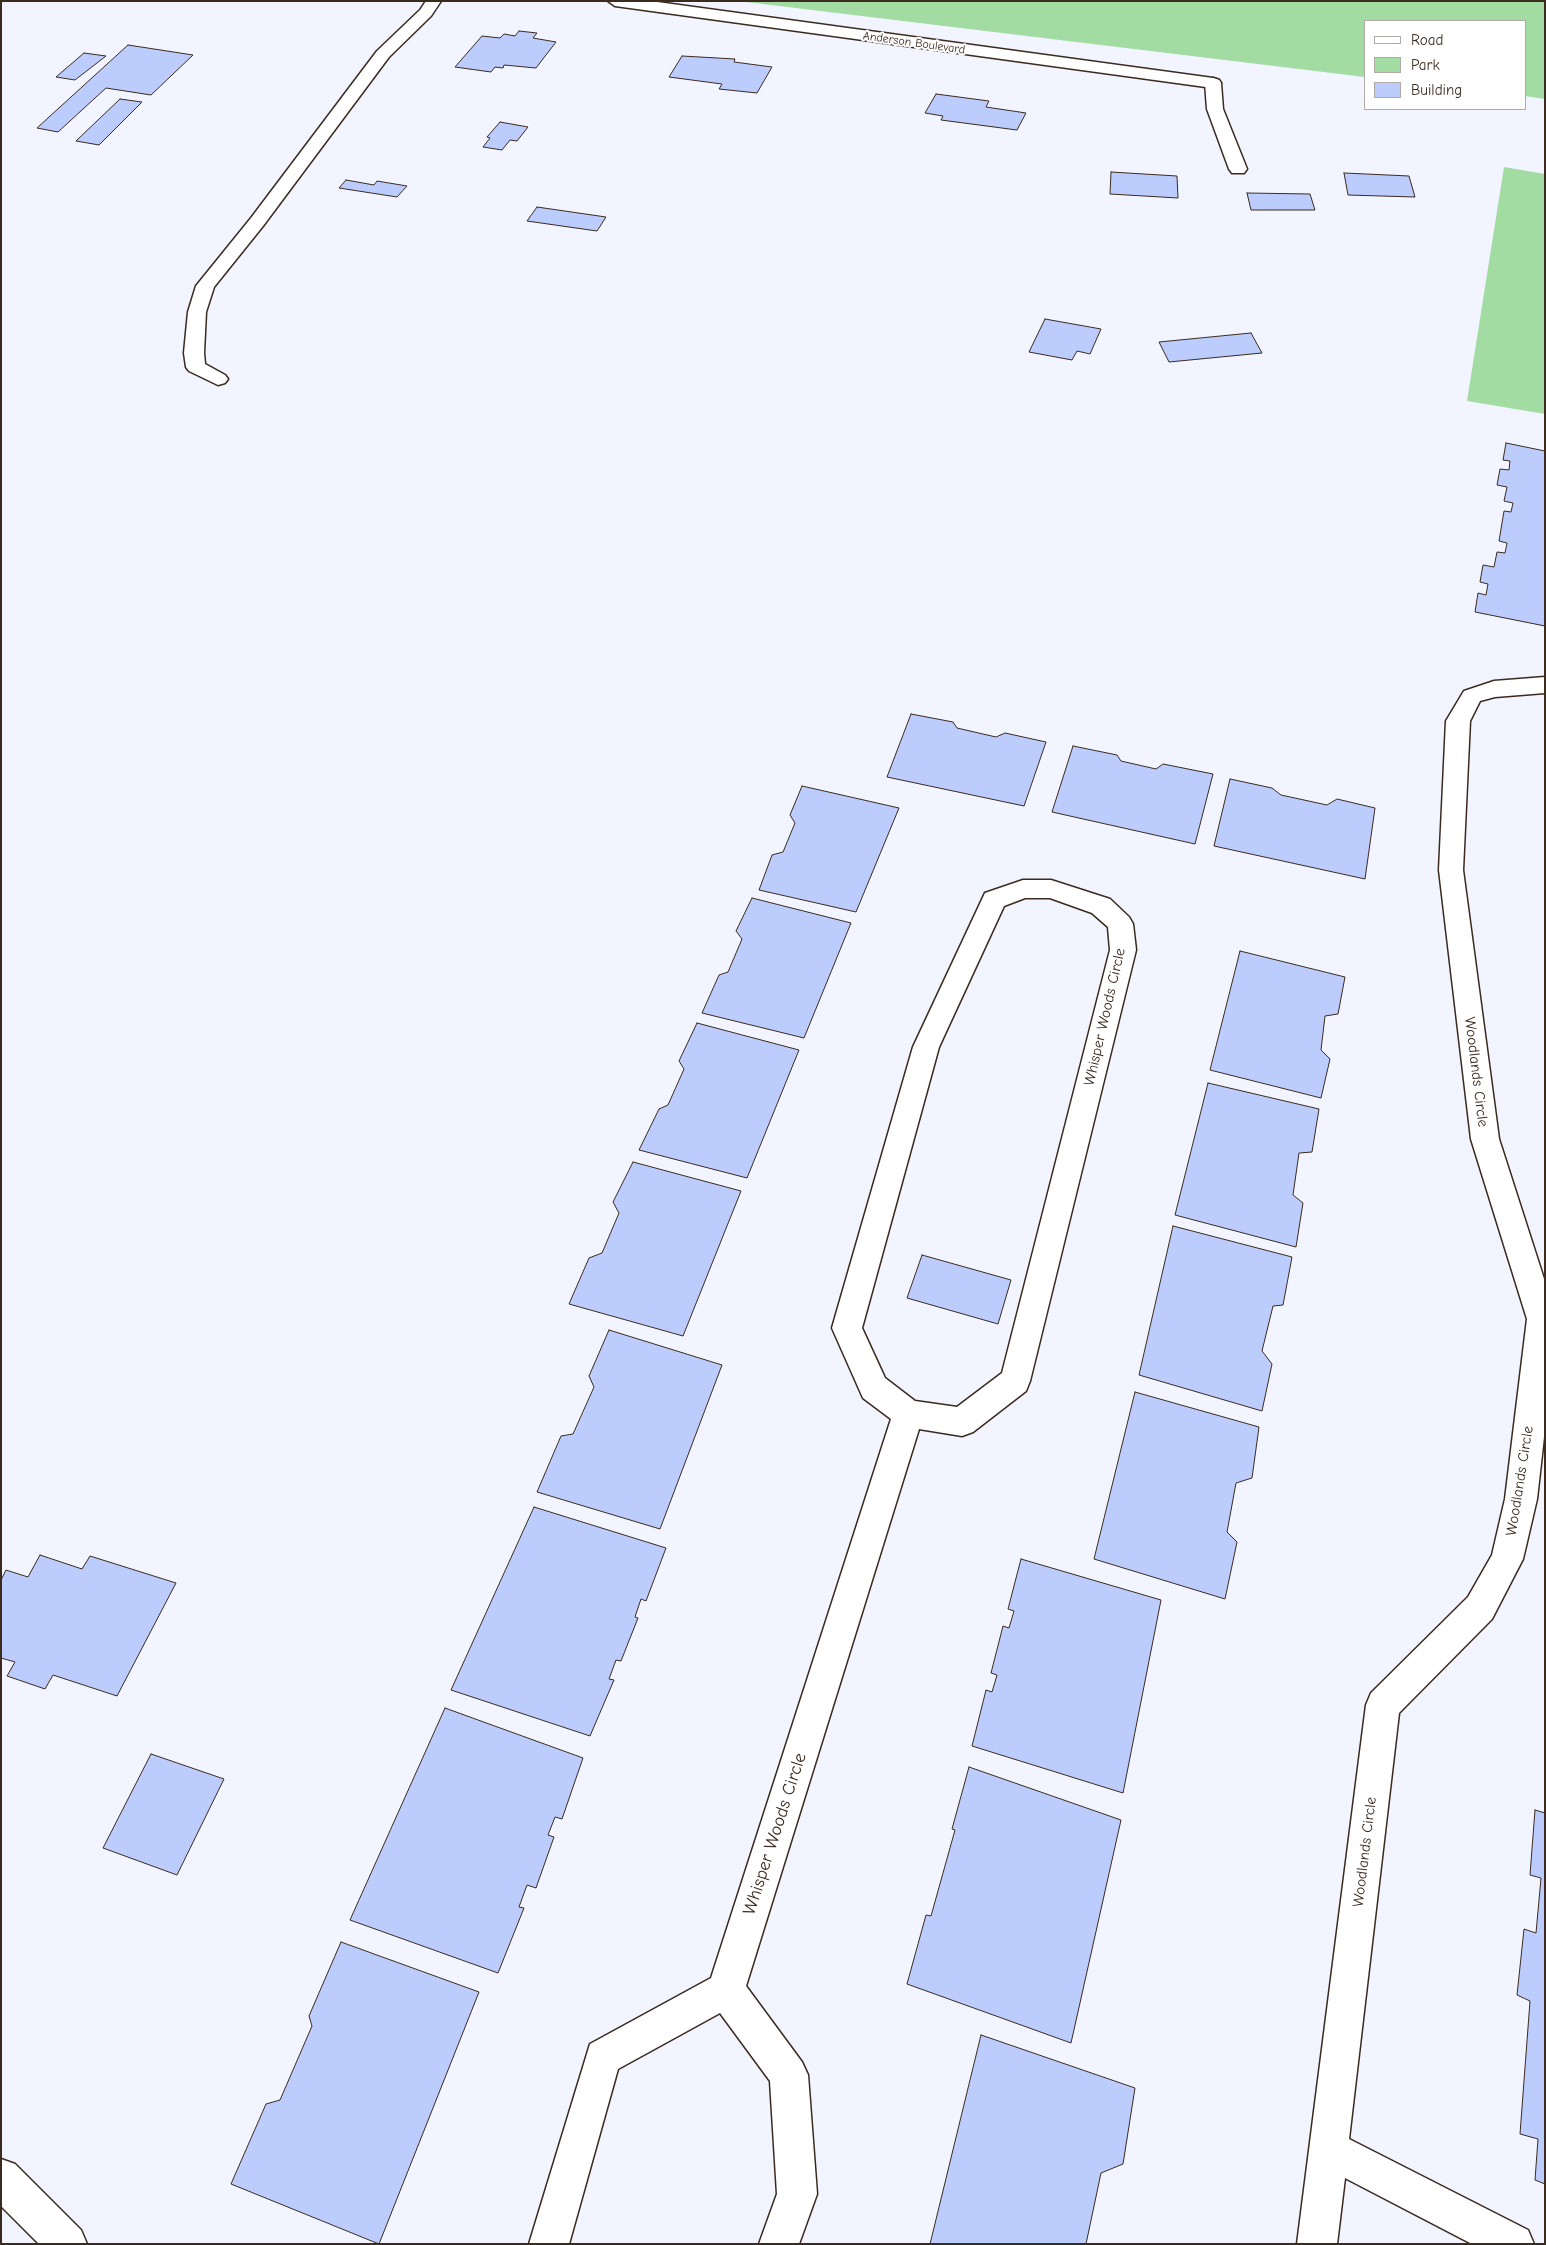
<!DOCTYPE html>
<html>
<head>
<meta charset="utf-8">
<style>
	body { margin:0 }
	#map { position:relative; width:1546px; height:2245px; overflow:hidden; background:#f2f5ff; font-family:"Comic Neue",sans-serif }
	canvas { display:block }
	.frame { position:absolute; inset:0; border:2px solid #3b2a1e; pointer-events:none }
	.legend { position:absolute; left:1364px; top:20px; width:162px; height:90px; box-sizing:border-box; background:#fff; border:1px solid #b1aaa5; margin:0; padding:6px 9px; list-style:none; font-size:15px; color:#3b2a1e }
	.legend li { display:flex; align-items:center; gap:10px; height:25px }
	.legend b { width:25px; border:1px solid #b1aaa5 }
</style>
</head>
<body>
<div id="map">
<canvas width="1546" height="2245"></canvas>
<div class="frame"></div>
<ul class="legend">
<li><b style="height:6px;background:#fff"></b>Road</li>
<li><b style="height:14px;background:#a3dca2"></b>Park</li>
<li><b style="height:14px;background:#bcccfd"></b>Building</li>
</ul>
</div>
<script>
const context = document.querySelector('canvas').getContext('2d');
context.lineJoin = 'round';
function paint(path, color) { context.fillStyle = color; context.fill(path, 'evenodd'); }
const toPath = rows => new Path2D(rows.map(r => 'M' + r).join(''));
function stroke(path, color, width, dash) { context.strokeStyle = color; context.lineWidth = width; context.lineCap = dash ? 'butt' : 'round'; context.setLineDash(dash || []); context.stroke(path); }
function drawText(font, color, halo, rows, align = 'center') {
  context.font = font + ' "Comic Neue",sans-serif'; context.lineWidth = 4; context.setLineDash([]); context.textBaseline = 'middle'; context.strokeStyle = halo; context.fillStyle = color; for (const [text, x, y, turn = 0] of rows) {
    context.save(); context.translate(x, y); context.rotate((+turn || 0) * Math.PI / 180); context.textAlign = isNaN(turn) ? turn : align; if (halo) context.strokeText(text, 0, 0); context.fillText(text, 0, 0); context.restore();
  }
}
paint(toPath([
	[738,1,1545,1,1545,99,1525,96,1525,21,1365,21,1365,77],
	[1504,167,1545,174,1545,414,1467,401]
]), '#a3dca2');
const building = toPath([
	[519,31,537,33,533,38,556,42,536,68,504,65,503,68,495,67,491,72,455,67,482,36,500,38,504,34,515,36,519,31],
	[128,45,193,55,151,95,106,88,58,132,37,128,128,45],
	[84,53,106,56,75,80,56,77,84,53],
	[682,56,735,59,734,62,772,67,757,93,719,89,722,84,669,77,682,56],
	[936,94,989,101,986,107,1026,113,1017,130,941,120,943,116,925,113,936,94],
	[120,99,142,102,99,145,76,141,120,99],
	[500,122,528,127,517,141,510,140,502,150,483,147,490,138,487,137,500,122],
	[1111,172,1177,176,1178,198,1110,194,1111,172],
	[1344,173,1409,176,1415,197,1348,195,1344,173],
	[346,180,374,185,377,181,407,186,397,197,339,188,346,180],
	[1247,193,1310,194,1315,210,1251,210,1247,193],
	[537,207,606,217,597,231,527,221,537,207],
	[1045,319,1101,329,1090,354,1077,351,1072,360,1029,352,1045,319],
	[1251,333,1262,353,1169,362,1159,342,1251,333],
	[1506,443,1545,451,1545,626,1475,612,1478,593,1486,595,1488,584,1480,582,1483,565,1494,567,1497,552,1505,553,1507,543,1499,541,1504,511,1511,512,1513,503,1504,501,1507,487,1497,485,1500,469,1509,470,1510,461,1503,460,1506,443],
	[911,714,953,722,957,728,996,737,1005,733,1046,742,1024,806,887,777,911,714],
	[1073,746,1117,755,1121,761,1156,769,1163,764,1213,774,1195,844,1052,812,1073,746],
	[1230,779,1272,788,1281,795,1327,805,1337,799,1375,808,1365,879,1214,846,1230,779],
	[802,786,899,808,856,912,759,890,772,855,783,852,795,823,790,815,802,786],
	[752,898,851,923,804,1038,702,1013,719,975,728,972,742,939,736,931,752,898],
	[1240,951,1345,977,1338,1014,1325,1016,1321,1050,1330,1059,1321,1098,1210,1070,1240,951],
	[697,1023,799,1050,747,1178,639,1150,659,1109,668,1105,684,1069,679,1061,697,1023],
	[1208,1083,1319,1109,1312,1152,1299,1153,1293,1195,1303,1203,1296,1247,1175,1215,1208,1083],
	[633,1162,741,1191,683,1336,569,1304,589,1258,602,1253,619,1213,613,1202,633,1162],
	[1173,1226,1292,1257,1283,1305,1273,1306,1262,1351,1272,1364,1262,1411,1139,1375,1173,1226],
	[922,1255,1011,1280,998,1324,907,1298,922,1255],
	[609,1330,722,1365,660,1529,537,1492,561,1436,573,1434,594,1387,589,1376,609,1330],
	[1135,1392,1259,1427,1252,1478,1236,1483,1227,1532,1237,1542,1225,1599,1094,1559,1135,1392],
	[534,1507,666,1548,646,1601,641,1599,635,1617,638,1618,621,1661,616,1660,609,1679,614,1680,590,1736,451,1690,534,1507],
	[40,1555,82,1569,90,1556,176,1583,117,1696,53,1675,45,1689,7,1676,15,1662,1,1658,1,1580,6,1570,28,1577,40,1555],
	[1021,1559,1161,1600,1123,1793,972,1746,986,1690,992,1692,997,1675,991,1673,1003,1626,1009,1628,1014,1611,1008,1609,1021,1559],
	[445,1708,583,1758,562,1819,555,1817,548,1835,554,1837,536,1888,527,1885,519,1907,524,1908,498,1973,350,1920,445,1708],
	[151,1754,224,1779,177,1875,103,1848,151,1754],
	[969,1767,1121,1820,1071,2043,907,1984,926,1915,931,1916,955,1830,952,1829,969,1767],
	[1535,1810,1545,1813,1545,2184,1535,2180,1538,2139,1520,2134,1530,2001,1517,1995,1524,1929,1536,1933,1541,1878,1530,1875,1535,1810],
	[341,1942,479,1992,379,2244,231,2184,266,2104,280,2100,312,2026,309,2016,341,1942],
	[981,2035,1135,2088,1123,2164,1101,2173,1086,2244,930,2244,981,2035]
]);
paint(building, '#bcccfd');
stroke(building, '#3b2a1e', 1);
const service = toPath([
	[426,1,441,1,431,16,389,57,263,226,214,287,206,312,204,353,205,364,225,375,228,379,225,383,218,385,189,371,186,367,184,353,188,312,196,286,251,218,377,51,420,10,426,1],
	[1213,78,1219,80,1221,83,1223,109,1247,169,1244,173,1232,173,1229,169,1207,109,1205,83,1207,80,1213,78],
	[1545,677,1545,693,1495,697,1480,701,1470,721,1463,870,1499,1139,1545,1282,1545,1428,1537,1499,1523,1559,1492,1619,1399,1713,1349,2139,1528,2230,1534,2244,1472,2244,1345,2178,1337,2244,1297,2244,1366,1705,1371,1693,1468,1597,1492,1555,1505,1499,1527,1319,1471,1139,1439,870,1446,721,1464,691,1494,681,1545,677],
	[1023,880,1051,880,1110,899,1129,917,1133,924,1136,950,1030,1381,1026,1391,973,1432,962,1436,919,1429,746,1986,802,2062,808,2075,817,2194,799,2244,759,2244,777,2194,770,2081,720,2013,618,2069,569,2244,529,2244,590,2044,711,1978,891,1419,863,1398,832,1328,913,1047,985,893,1023,880],
	[1025,898,1050,898,1092,913,1108,927,1110,950,1002,1373,957,1407,915,1401,885,1378,862,1328,939,1047,1004,906,1025,898]
]);
const tertiary = toPath([
	[608,1,650,1,1213,78,1219,80,1221,83,1219,86,1213,88,615,6,608,1]
]);
const secondary = toPath([
	[1,2159,15,2164,81,2230,87,2244,39,2244,1,2206,1,2159]
]);
stroke(service, '#3b2a1e', 3);
stroke(tertiary, '#3b2a1e', 3);
stroke(secondary, '#3b2a1e', 3);
paint(service, '#fff');
paint(tertiary, '#fff');
paint(secondary, '#fff');
drawText('12px', '#3b2a1e', '#fff', [
	["Anderson Boulevard",914,43,8]
]);
drawText('15px', '#3b2a1e', '#fff', [
	["Whisper Woods Circle",1105,1017,-77],
	["Woodlands Circle",1476,1072,83],
	["Woodlands Circle",1520,1481,-81],
	["Woodlands Circle",1365,1852,-83]
]);
drawText('18px', '#3b2a1e', '#fff', [
	["Whisper Woods Circle",775,1834,-72]
]);
</script>
</body>
</html>
